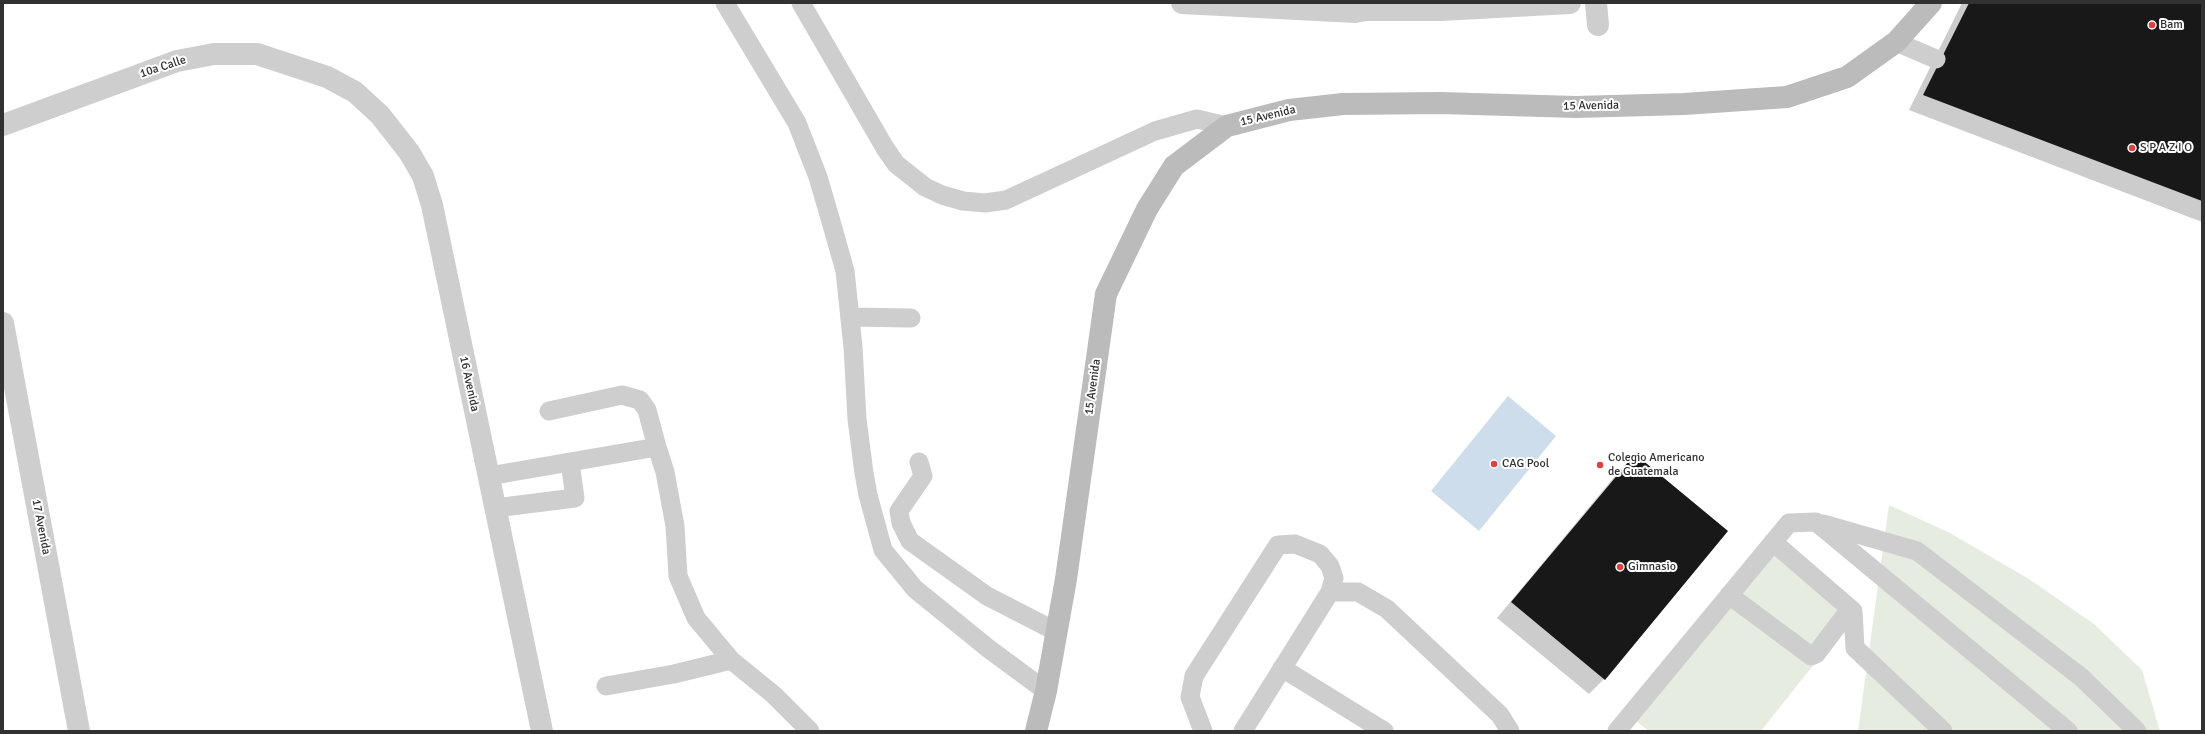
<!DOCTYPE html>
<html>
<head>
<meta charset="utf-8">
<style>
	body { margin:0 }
	#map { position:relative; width:2205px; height:734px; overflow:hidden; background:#fff; font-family:Signika,sans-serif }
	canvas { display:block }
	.frame { position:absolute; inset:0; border:4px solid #313131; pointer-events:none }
</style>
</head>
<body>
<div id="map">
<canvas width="2205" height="734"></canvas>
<div class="frame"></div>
</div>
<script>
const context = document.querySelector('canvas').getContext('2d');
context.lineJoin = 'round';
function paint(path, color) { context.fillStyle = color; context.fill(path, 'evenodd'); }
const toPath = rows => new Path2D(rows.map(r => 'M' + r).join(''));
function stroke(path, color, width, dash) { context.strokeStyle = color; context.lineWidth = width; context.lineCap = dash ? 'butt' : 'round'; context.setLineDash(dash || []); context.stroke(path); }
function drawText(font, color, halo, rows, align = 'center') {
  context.font = font + ' Signika,sans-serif'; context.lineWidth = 4; context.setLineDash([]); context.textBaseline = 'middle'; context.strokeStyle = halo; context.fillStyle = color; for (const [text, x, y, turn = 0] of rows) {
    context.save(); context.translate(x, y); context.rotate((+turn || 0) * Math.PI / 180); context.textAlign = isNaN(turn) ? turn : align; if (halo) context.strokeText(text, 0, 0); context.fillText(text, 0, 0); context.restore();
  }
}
paint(toPath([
	[1889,505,1950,533,2029,579,2094,624,2142,670,2160,731,1858,731],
	[1765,544,1854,614,1761,731,1649,731,1628,715]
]), '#e6ede0');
paint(toPath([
	[1508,396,1556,436,1479,531,1431,491]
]), '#ceddeb');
paint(toPath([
	[1962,3,2202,3,2202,222,1909,110],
	[1635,455,1727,532,1604,679,1589,694,1497,618,1620,470]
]), '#0003');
paint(toPath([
	[1969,3,2202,3,2202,201,1923,95],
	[1635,454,1728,531,1605,680,1511,602]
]), '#181818');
stroke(toPath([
	[725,3,797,123,818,177,832,225,845,271,853,347,857,419,864,473,868,495,883,550,915,589,989,649,1046,691],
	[801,3,885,148,896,164,925,187,942,195,963,201,985,203,1006,200,1155,131,1197,119,1227,126],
	[1896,42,1936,59],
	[850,317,911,318],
	[549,411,622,395,640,400,647,410,657,447],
	[919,462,923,476,899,511,901,523,910,541,987,596,1057,632],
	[489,476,570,462],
	[495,508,575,498,570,462,657,447,665,472,675,526,678,576,696,618,731,660,774,695,810,731],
	[1823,524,1917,551,2081,677,2137,731],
	[1773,542,1853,611,1855,648,1943,731],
	[1330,592,1358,592,1387,609,1500,715,1510,731],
	[1729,595,1811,656,1816,654,1850,609],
	[1282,668,1384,731],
	[606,686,674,674,731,660],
	[1203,731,1190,697,1194,676,1278,545,1295,544,1320,554,1330,566,1334,578,1330,592,1243,731],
	[1617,731,1789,523,1816,522,2068,731]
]), '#cecece', 19);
stroke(toPath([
	[1182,3,1355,12,1366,10,1365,3],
	[1596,3,1598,25],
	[1366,10,1441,10,1570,3],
	[3,125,177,61,214,54,257,54,327,77,355,92,380,115,409,152,423,176,432,205,542,731],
	[3,323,79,731]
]), '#cecece', 22);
stroke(toPath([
	[1036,731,1046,691,1066,579,1106,294,1147,209,1174,166,1227,126,1289,110,1343,104,1440,103,1576,107,1684,104,1787,97,1847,77,1896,42,1931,3]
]), '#bbb', 22);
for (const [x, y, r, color] of [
	[2152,25,4,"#dd423e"],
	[2132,148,4,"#dd423e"],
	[1494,464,4,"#dd423e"],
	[1600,465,4,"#dd423e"],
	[1620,567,4,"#dd423e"]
]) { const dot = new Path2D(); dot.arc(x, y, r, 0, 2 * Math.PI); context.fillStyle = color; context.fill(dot); stroke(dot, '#fff', 1.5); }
drawText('12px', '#313131', '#fff', [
	["Bam",2160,25],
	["S P A Z I O",2140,148],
	["Colegio Americano",1608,458],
	["de Guatemala",1608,472],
	["CAG Pool",1502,464],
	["Gimnasio",1628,567]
], 'left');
drawText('12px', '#313131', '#fff', [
	["10a Calle",163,67,-18],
	["15 Avenida",1591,106,-1],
	["15 Avenida",1268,116,-13],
	["16 Avenida",469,384,78],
	["15 Avenida",1093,387,-82],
	["17 Avenida",41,527,79]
]);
</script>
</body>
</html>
